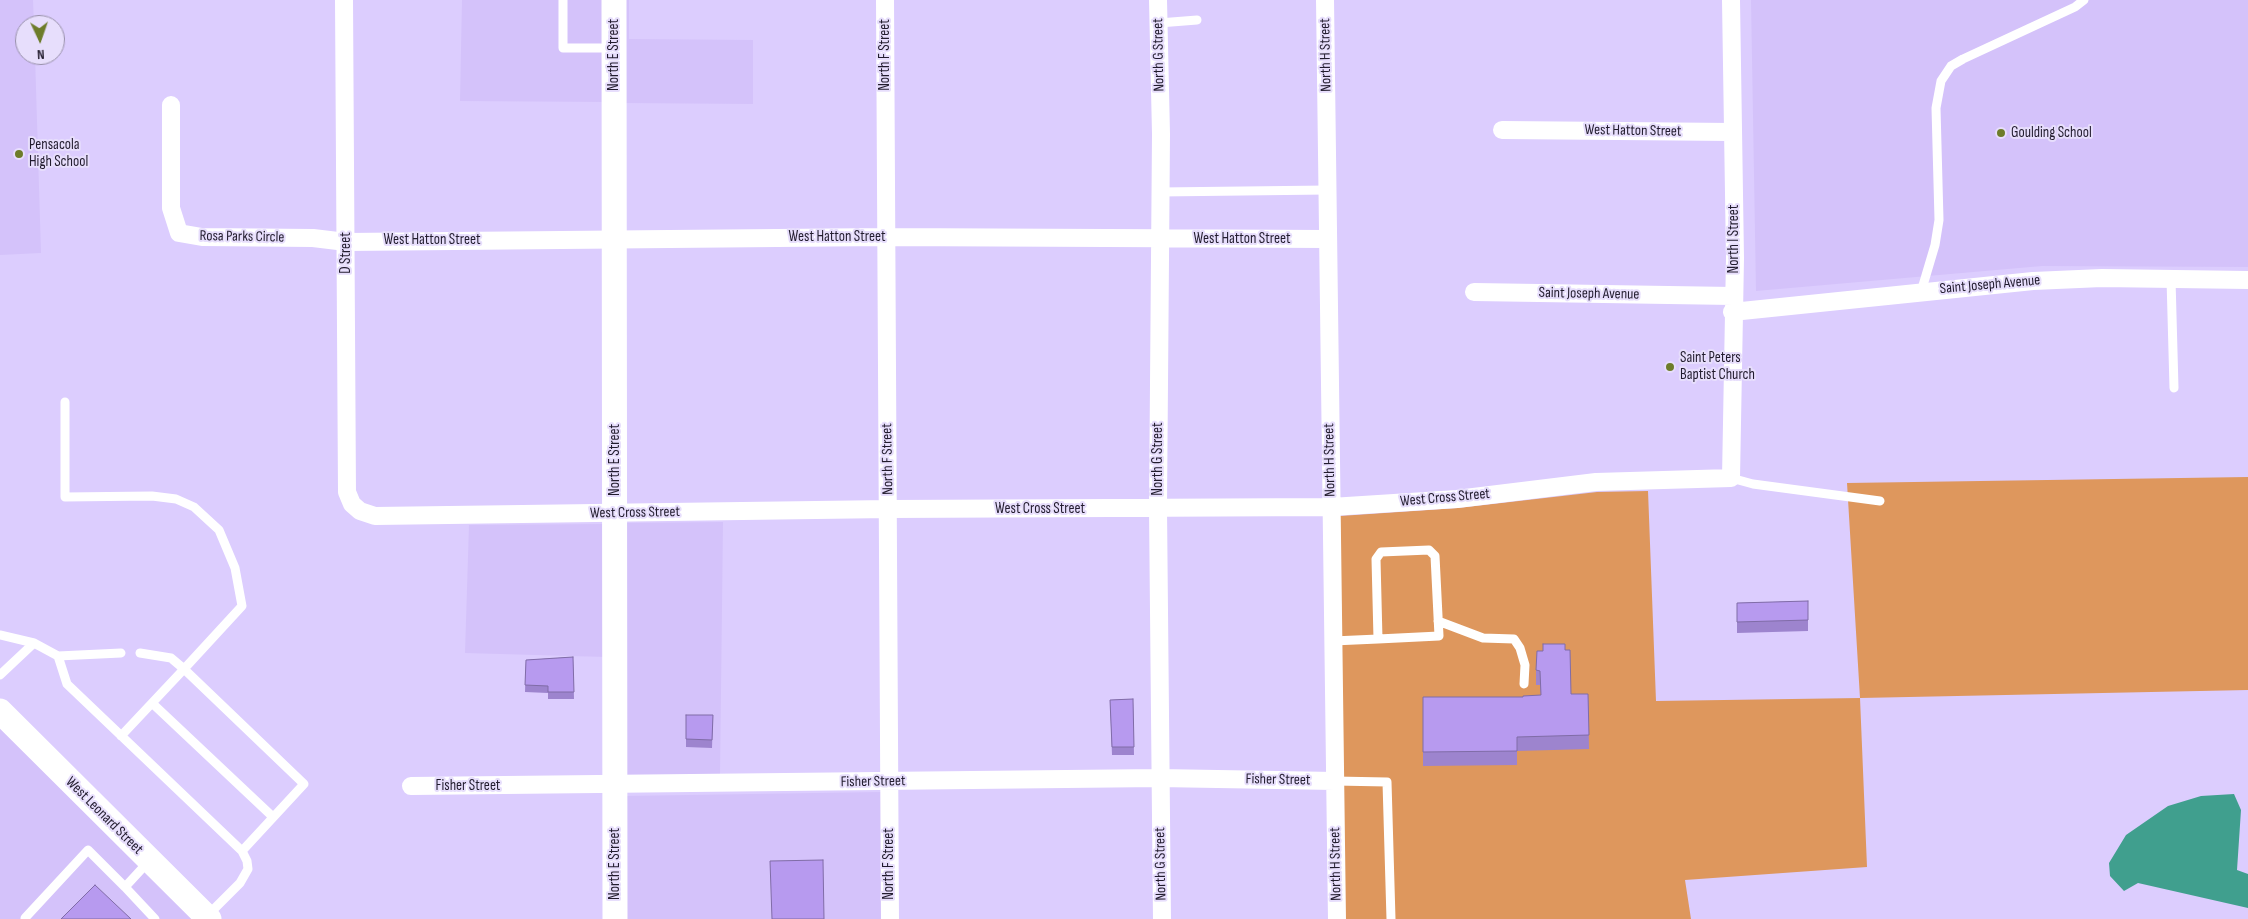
<!DOCTYPE html>
<html>
<head>
<meta charset="utf-8">
<style>
	body { margin:0 }
	#map { position:relative; width:2248px; height:919px; overflow:hidden; background:#dccdfe; font-family:"Sofia Sans Condensed",sans-serif }
	canvas { display:block }
	.north { position:absolute; left:15px; top:15px; width:50px; height:50px; box-sizing:border-box; background:#e7defc; border:1px solid #9890aa; border-radius:50%; rotate:177deg; font-size:14px; font-weight:700; line-height:20px; text-align:center; color:#221c2e }
	.north::after { content:''; display:block; margin:auto; width:18px; height:22px; background:#6d7c2a; clip-path:polygon(50% 0,100% 100%,50% 72%,0 100%) }
</style>
</head>
<body>
<div id="map">
<canvas width="2248" height="919"></canvas>
<div class="north">N</div>
</div>
<script>
const context = document.querySelector('canvas').getContext('2d');
context.lineJoin = 'round';
function paint(path, color) { context.fillStyle = color; context.fill(path, 'evenodd'); }
const toPath = rows => new Path2D(rows.map(r => 'M' + r).join(''));
function stroke(path, color, width, dash) { context.strokeStyle = color; context.lineWidth = width; context.lineCap = dash ? 'butt' : 'round'; context.setLineDash(dash || []); context.stroke(path); }
function drawText(font, color, halo, rows, align = 'center') {
  context.font = font + ' "Sofia Sans Condensed",sans-serif'; context.lineWidth = 4; context.setLineDash([]); context.textBaseline = 'middle'; context.strokeStyle = halo; context.fillStyle = color; for (const [text, x, y, turn = 0] of rows) {
    context.save(); context.translate(x, y); context.rotate((+turn || 0) * Math.PI / 180); context.textAlign = isNaN(turn) ? turn : align; if (halo) context.strokeText(text, 0, 0); context.fillText(text, 0, 0); context.restore();
  }
}
paint(toPath([
	[0,0,33,0,34,25,25,25,25,55,35,55,41,253,0,255],
	[462,0,606,0,606,102,460,101],
	[623,0,629,0,629,39,753,40,753,104,623,103],
	[1751,0,2248,0,2248,267,2042,266,1756,291],
	[723,522,720,775,623,776,623,523],
	[606,524,606,657,465,653,469,525],
	[0,724,195,919,0,919],
	[881,792,881,919,624,919,624,796]
]), '#d4c2fa');
paint(toPath([
	[2248,477,2248,690,1860,698,1867,867,1685,880,1691,919,1345,919,1340,516,1458,508,1597,492,1648,491,1656,701,1860,698,1847,483]
]), '#de975d');
paint(toPath([
	[2234,794,2241,810,2237,870,2248,874,2248,908,2138,883,2124,891,2110,876,2109,863,2126,835,2168,806,2201,796]
]), '#409f8e');
stroke(toPath([
	[563,0,563,48,612,48],
	[1159,23,1197,20],
	[1160,192,1327,190],
	[2171,279,2174,388],
	[1921,292,1935,245,1939,220,1936,108,1941,81,1951,66,1963,59,2075,7,2084,0],
	[65,402,65,497,152,496,176,499,194,507,219,530,235,568,242,606,184,669,171,658,140,653],
	[1731,478,1753,484,1880,501],
	[1438,621,1483,638,1514,639,1520,648,1525,665,1524,684],
	[0,635,34,643,58,656,67,684,242,851,247,861,248,869,240,883,208,915],
	[1333,641,1378,639,1439,636,1435,556,1429,550,1381,552,1376,559,1378,639],
	[58,656,121,653],
	[0,675,34,643],
	[152,703,273,817],
	[121,736,184,669,304,784,242,851],
	[1335,781,1387,782,1391,919],
	[125,887,155,919],
	[25,918,88,850,125,887,149,861]
]), '#fff', 9);
stroke(toPath([
	[344,0,347,492,352,504,360,511,375,516,889,509,1331,507,1457,499,1596,482,1731,478,1735,258,1731,0],
	[885,0,890,919],
	[1158,0,1161,134,1158,508,1162,919],
	[1325,0,1337,919],
	[171,105,171,208,179,233,202,237,313,238,346,242,885,237,1328,239],
	[1502,130,1733,132],
	[1474,292,1733,296],
	[1732,312,2033,281,2102,278,2248,280],
	[411,786,1159,778,1335,781]
]), '#fff', 18);
stroke(toPath([
	[614,0,615,919],
	[0,711,209,919]
]), '#fff', 25);
paint(toPath([
	[1808,601,1808,631,1737,633,1737,603],
	[1565,650,1571,694,1588,694,1589,749,1517,751,1517,765,1423,766,1423,697,1523,697,1541,695,1540,685,1536,685,1536,670,1543,651],
	[573,657,574,699,548,699,548,693,525,692,526,660],
	[1133,699,1134,755,1112,755,1110,700],
	[686,715,713,715,712,748,686,747]
]), '#9d84ce');
const building = toPath([
	[1808,601,1808,620,1737,622,1737,603,1808,601],
	[1543,644,1565,644,1565,650,1570,650,1571,694,1588,694,1589,735,1517,737,1517,751,1423,752,1423,697,1523,697,1523,696,1541,695,1540,671,1536,670,1537,651,1543,651,1543,644],
	[573,657,574,692,548,692,548,686,525,685,526,660,573,657],
	[1133,699,1134,747,1112,747,1110,700,1133,699],
	[686,715,713,715,712,740,686,739,686,715],
	[823,860,824,919,772,919,770,861,823,860],
	[95,885,131,919,61,919,95,885]
]);
paint(building, '#b79aef');
stroke(building, '#806ca7', 1);
for (const [x, y, r, color] of [
	[2001,133,5,"#6d7c2a"],
	[19,154,5,"#6d7c2a"],
	[1670,367,5,"#6d7c2a"]
]) { const dot = new Path2D(); dot.arc(x, y, r, 0, 2 * Math.PI); context.fillStyle = color; context.fill(dot); stroke(dot, '#e7defc', 2); }
drawText('15px', '#221c2e', '#e7defc', [
	["North E Street",614,55,-90],
	["North F Street",885,55,-90],
	["North G Street",1159,55,-91],
	["North H Street",1326,55,-91],
	["West Hatton Street",1633,131,1],
	["Rosa Parks Circle",242,237,1],
	["West Hatton Street",837,237],
	["West Hatton Street",1242,239],
	["North I Street",1734,239,-90],
	["West Hatton Street",432,240],
	["D Street",346,253,-90],
	["Saint Joseph Avenue",1990,285,-5],
	["Saint Joseph Avenue",1589,294,1],
	["North F Street",888,459,-91],
	["North G Street",1158,459,-90],
	["North E Street",615,460,-90],
	["North H Street",1330,460,-91],
	["West Cross Street",1445,498,-5],
	["West Cross Street",1040,509],
	["West Cross Street",635,513,-1],
	["Fisher Street",1278,780,1],
	["Fisher Street",873,782,-1],
	["Fisher Street",468,786],
	["West Leonard Street",104,816,45],
	["North E Street",615,864,-90],
	["North F Street",889,864,-90],
	["North G Street",1161,864,-91],
	["North H Street",1336,864,-91]
]);
drawText('15px', '#221c2e', '#e7defc', [
	["Goulding School",2011,133],
	["Pensacola",29,145],
	["High School",29,162],
	["Saint Peters",1680,358],
	["Baptist Church",1680,375]
], 'left');
</script>
</body>
</html>
